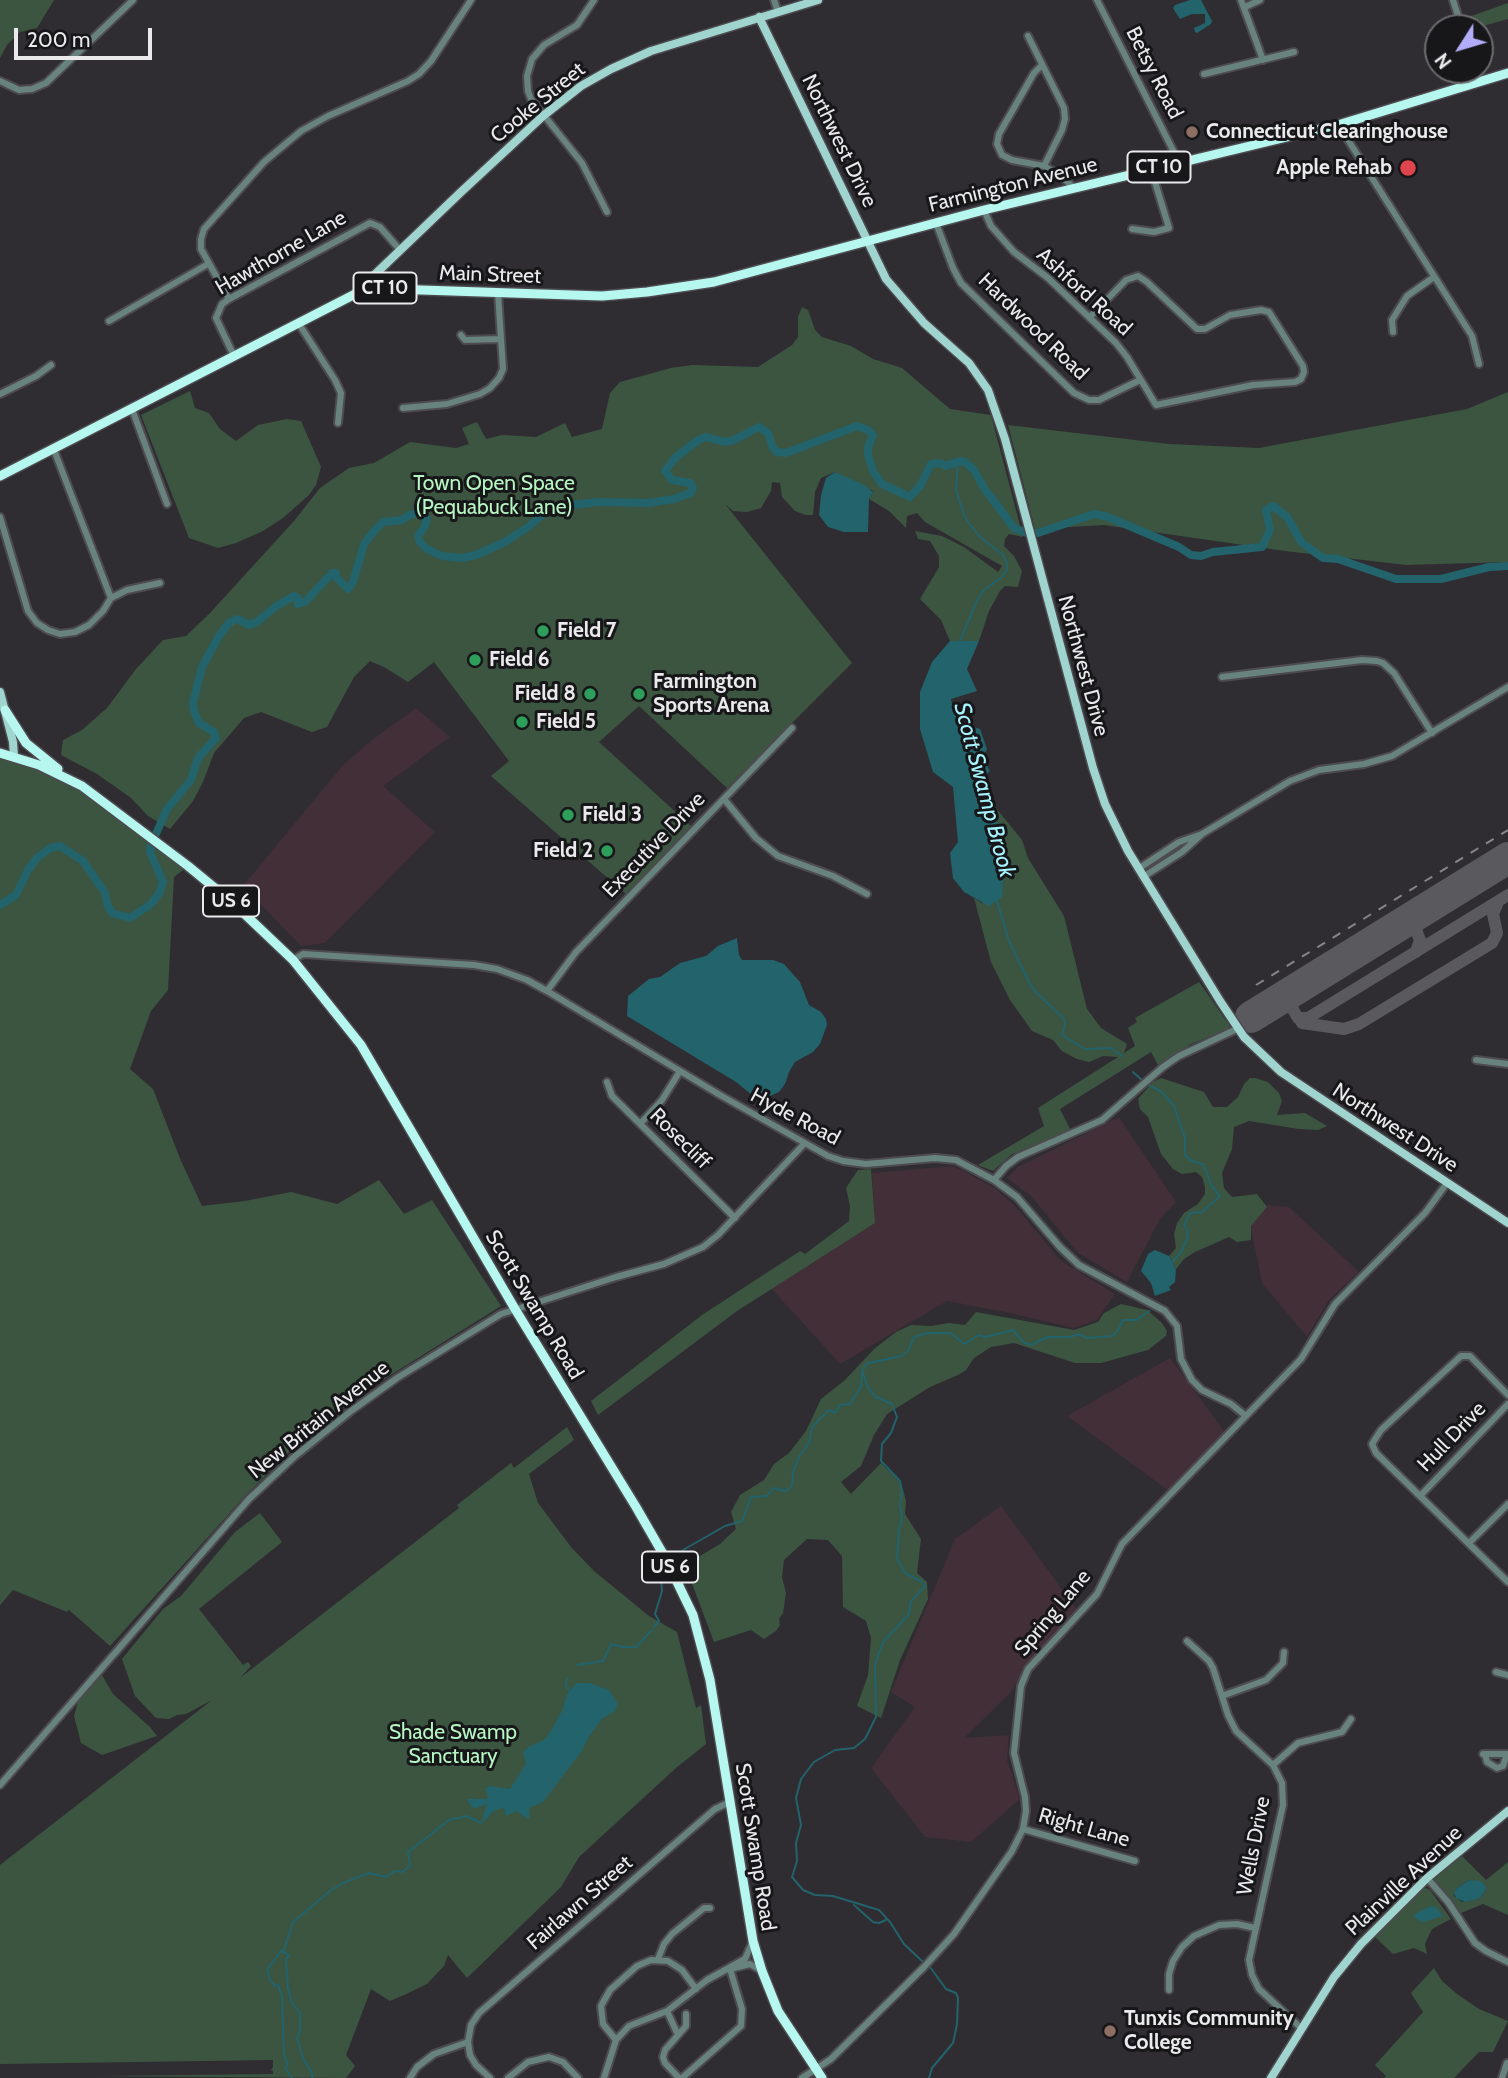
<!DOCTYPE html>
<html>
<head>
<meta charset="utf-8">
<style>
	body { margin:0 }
	#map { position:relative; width:1508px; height:2078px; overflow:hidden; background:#2f2d32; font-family:Cabin,sans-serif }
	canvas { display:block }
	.north { position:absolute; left:1424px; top:14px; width:70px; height:70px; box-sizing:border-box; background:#171618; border:2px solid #6b6a6d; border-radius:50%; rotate:233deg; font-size:19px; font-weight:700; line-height:28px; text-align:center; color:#eae9ec }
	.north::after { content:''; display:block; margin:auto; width:24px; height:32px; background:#b3adf9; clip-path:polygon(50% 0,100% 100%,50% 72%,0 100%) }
	.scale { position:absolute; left:14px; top:28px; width:138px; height:32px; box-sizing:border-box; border:4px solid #eae9ec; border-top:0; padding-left:9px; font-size:21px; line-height:24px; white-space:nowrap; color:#eae9ec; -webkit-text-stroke:5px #171618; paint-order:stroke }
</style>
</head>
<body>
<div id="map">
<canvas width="1508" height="2078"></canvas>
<div class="north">N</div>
<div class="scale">200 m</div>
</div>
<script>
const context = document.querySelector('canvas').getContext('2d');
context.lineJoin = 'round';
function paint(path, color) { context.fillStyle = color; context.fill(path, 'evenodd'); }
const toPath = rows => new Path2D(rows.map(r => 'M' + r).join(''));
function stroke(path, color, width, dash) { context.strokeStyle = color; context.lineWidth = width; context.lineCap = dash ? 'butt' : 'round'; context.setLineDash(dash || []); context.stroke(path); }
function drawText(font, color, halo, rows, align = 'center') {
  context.font = font + ' Cabin,sans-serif'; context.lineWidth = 6; context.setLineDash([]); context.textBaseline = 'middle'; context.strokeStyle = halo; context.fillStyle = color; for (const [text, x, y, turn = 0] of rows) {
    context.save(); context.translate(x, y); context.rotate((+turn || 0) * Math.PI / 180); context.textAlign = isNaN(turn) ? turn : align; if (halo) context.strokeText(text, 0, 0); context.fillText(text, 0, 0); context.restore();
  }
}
paint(toPath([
	[416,708,450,737,383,786,435,832,325,943,301,946,243,886,343,765,372,740],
	[1119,1117,1176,1202,1160,1219,1127,1282,1078,1253,1031,1196,1007,1178,1018,1167],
	[950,1166,962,1170,996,1189,1017,1208,1061,1261,1115,1294,1097,1320,1074,1328,1010,1313,947,1301,840,1364,771,1288,875,1223,872,1173],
	[1267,1205,1289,1207,1359,1272,1329,1300,1307,1337,1262,1283,1250,1224],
	[1170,1358,1225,1432,1169,1491,1067,1416],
	[1001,1506,1078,1611,1030,1661,1011,1692,964,1738,1009,1735,1007,1760,1020,1799,971,1842,925,1837,871,1768,915,1707,891,1692,955,1539]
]), '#422f37');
paint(toPath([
	[0,0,54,0,37,28,20,32,7,45,0,58],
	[1508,3,1508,19,1476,28,1466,28,1463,19],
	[802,307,808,310,815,330,822,337,851,346,873,359,902,368,950,409,991,415,1023,537,1009,534,1005,539,1004,546,1014,556,1022,571,1018,587,1005,586,1000,591,989,611,979,641,950,641,941,620,920,599,939,567,939,556,930,541,918,539,915,531,942,536,964,547,998,572,1002,566,925,522,917,513,907,516,906,528,889,511,869,499,873,491,835,472,821,478,815,492,813,515,806,515,795,511,782,497,780,483,772,482,771,491,761,508,747,512,733,511,725,504,852,663,727,788,639,706,599,742,692,827,626,894,491,776,509,761,434,662,408,682,384,667,370,661,354,677,327,727,312,732,261,712,244,718,214,753,203,782,193,801,170,829,148,816,131,798,97,774,61,755,63,740,82,730,107,708,136,669,163,640,186,636,210,613,294,521,320,488,349,468,374,463,410,442,456,448,469,444,462,428,477,422,486,439,502,435,536,437,565,423,572,437,602,429,610,393,620,382,671,368,692,365,758,367,792,345,798,337,798,317],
	[190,391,195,408,209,413,220,429,236,441,258,425,287,419,301,421,321,467,316,485,309,495,283,518,263,531,236,543,218,548,189,538,141,415],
	[1508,392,1508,562,1406,565,1285,551,1104,525,1035,529,1008,425,1169,444,1259,448,1467,409],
	[0,753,68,779,188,866,174,877,168,990,151,1011,130,1069,153,1089,181,1161,202,1206,245,1201,291,1192,337,1204,379,1180,404,1214,432,1200,501,1306,362,1393,289,1452,245,1496,110,1646,69,1610,67,1612,13,1590,0,1605],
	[992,803,1022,840,1028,858,1064,916,1087,1009,1101,1028,1127,1044,1124,1053,1135,1046,1128,1028,1137,1022,1135,1018,1199,982,1230,1026,1228,1029,1191,1044,1158,1065,1151,1052,1060,1109,1071,1131,1012,1154,993,1171,978,1165,1044,1126,1038,1108,1118,1057,1103,1056,1089,1062,1077,1059,1062,1051,1053,1040,1032,1031,1010,1000,991,962,974,898,982,903,1005,848],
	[1161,1078,1204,1092,1213,1107,1227,1107,1238,1097,1244,1084,1250,1078,1255,1078,1268,1082,1279,1093,1282,1101,1277,1115,1305,1113,1327,1126,1318,1130,1299,1129,1249,1121,1234,1127,1232,1149,1222,1173,1224,1188,1232,1197,1257,1194,1267,1207,1251,1226,1251,1240,1237,1242,1229,1237,1195,1252,1184,1259,1176,1269,1169,1256,1176,1248,1174,1234,1177,1223,1184,1213,1198,1204,1205,1194,1205,1187,1202,1177,1196,1172,1182,1174,1173,1169,1161,1154,1148,1117,1140,1109,1138,1099,1153,1082],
	[871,1169,875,1223,737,1311,598,1415,591,1401,702,1315,800,1251,805,1254,849,1221,850,1206,846,1188,858,1170],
	[1121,1304,1147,1310,1162,1323,1167,1331,1166,1336,1148,1350,1101,1363,1075,1363,1014,1343,991,1347,974,1358,966,1370,958,1375,930,1387,887,1414,874,1435,861,1466,841,1482,851,1494,881,1463,898,1480,903,1490,906,1501,905,1514,921,1539,917,1573,927,1582,928,1599,900,1660,881,1718,857,1706,868,1675,871,1638,866,1621,843,1607,842,1556,828,1540,807,1539,784,1560,782,1577,786,1593,783,1613,779,1619,780,1625,776,1631,764,1639,751,1630,714,1642,685,1565,720,1544,736,1529,731,1512,740,1495,764,1480,774,1464,789,1453,806,1431,821,1399,845,1380,874,1349,896,1332,911,1325,931,1326,949,1323,965,1325,976,1312,1074,1330,1098,1322,1104,1313],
	[567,1427,574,1440,529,1474,538,1503,571,1547,594,1571,649,1616,677,1632,696,1708,701,1705,706,1744,676,1768,579,1857,561,1887,467,1978,448,1955,444,1966,427,1984,404,1995,390,2001,371,1989,346,2055,355,2066,346,2078,92,2076,273,2074,273,2071,271,2070,273,2067,273,2060,0,2064,0,1865,212,1700,186,1714,177,1715,169,1719,156,1718,135,1696,122,1659,163,1609,181,1596,235,1532,260,1513,282,1542,199,1609,243,1665,248,1662,251,1666,240,1678,459,1508,457,1505,511,1463,514,1468],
	[99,1670,113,1694,150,1727,157,1736,102,1755,81,1743,74,1716,81,1692],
	[1462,1856,1486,1880,1508,1862,1508,1915,1483,1904,1461,1913,1434,1879],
	[1469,1880,1486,1890,1479,1899,1462,1902,1454,1896,1456,1889],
	[1425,1888,1430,1890,1451,1919,1432,1929,1425,1944,1427,1954,1414,1948,1393,1954,1374,1936,1419,1891],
	[1434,1968,1442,1981,1457,1994,1479,2009,1508,2021,1493,2052,1479,2052,1454,2078,1384,2078,1386,2076,1375,2065,1423,2012,1411,1993]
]), '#3c5541');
paint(toPath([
	[1190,0,1201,0,1212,21,1211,24,1197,33,1195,32,1194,28,1205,23,1205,14,1192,14,1180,19,1173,8,1175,5],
	[835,472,864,485,873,492,869,499,868,532,844,532,828,527,819,515,821,495,826,478],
	[950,641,979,641,967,669,977,691,951,699,954,713,965,724,980,729,987,749,983,758,990,771,977,782,992,803,1005,848,1002,897,989,906,964,892,953,878,950,853,958,842,953,787,933,772,920,729,920,692,932,662],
	[737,938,739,955,742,960,773,960,784,964,800,982,809,1005,821,1012,826,1019,827,1025,820,1044,813,1052,795,1062,789,1072,785,1084,779,1092,770,1096,752,1095,736,1082,627,1016,628,996,649,979,660,977,680,963,706,956,718,946],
	[1155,1250,1169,1256,1176,1269,1175,1282,1169,1287,1171,1290,1155,1296,1151,1283,1141,1271,1148,1254],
	[576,1683,589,1683,609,1690,618,1704,615,1711,603,1718,590,1735,581,1752,543,1802,529,1808,530,1817,528,1819,516,1811,506,1816,504,1809,502,1808,492,1812,486,1820,483,1817,487,1804,474,1809,468,1802,468,1799,487,1799,488,1796,485,1789,490,1786,510,1789,526,1764,523,1752,530,1746,544,1740,549,1734,562,1711,567,1695],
	[1469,1880,1480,1881,1485,1885,1486,1890,1479,1899,1465,1902,1456,1898,1454,1893,1456,1889],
	[1432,1906,1437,1908,1443,1916,1423,1922,1413,1917,1418,1912]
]), '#22636c');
stroke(toPath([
	[958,462,956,490,965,518,979,536,1003,555,1007,563,1007,570,1001,578,986,588,978,598,960,641],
	[997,901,1009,941,1031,986,1036,992,1064,1019,1065,1025,1062,1035,1085,1049,1111,1048,1122,1056],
	[1133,1072,1143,1081],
	[1147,1084,1162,1092,1174,1106,1185,1138,1185,1155,1190,1160,1204,1165,1211,1185,1220,1196,1202,1212,1190,1213,1184,1225,1188,1231,1187,1239,1181,1252,1173,1261],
	[683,1550,725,1526,742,1521,751,1497,767,1496,773,1488,785,1491,789,1489,792,1485,793,1472,800,1455,809,1443,812,1427,829,1410,835,1413,840,1405,850,1404,861,1387,862,1373],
	[654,1627,659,1621,655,1614,662,1591,660,1566],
	[577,1665,603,1661,611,1644,622,1647,636,1647,652,1630],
	[567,1678,566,1686,570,1692],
	[854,1905,873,1922,879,1923,886,1920],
	[281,1951,289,1955,286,1959,288,1989,292,2003,300,2013,300,2031,297,2038,303,2058,313,2075,312,2078],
	[922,1961,904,1944,890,1922,879,1910,833,1896,815,1895,803,1890,792,1877,797,1861,796,1843,801,1825,796,1798,801,1779,814,1762,835,1750,854,1748,865,1739,876,1717,875,1664,883,1642,909,1614,911,1601,925,1586,921,1581,905,1573,897,1558,899,1529,902,1518,900,1505,902,1491,900,1481,881,1461,882,1444,891,1433,897,1417,892,1404,876,1397,868,1388,862,1370,868,1363,902,1356,908,1351,914,1337,928,1333,951,1333,964,1344,979,1335,986,1337,1013,1330,1023,1342,1031,1345,1047,1337,1070,1337,1078,1334,1087,1338,1112,1336,1117,1332,1123,1320,1137,1320,1149,1311],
	[292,2078,285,2068,288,2064,284,2056,282,1996,278,1985,275,1986,270,1980,267,1970,281,1951,284,1950,293,1922,330,1891,343,1883,369,1873,386,1877,395,1871,403,1872,410,1865,408,1852,449,1820,467,1816,481,1823,485,1818],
	[929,2078,932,2068,953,2043,957,2024,958,1998,956,1993,946,1989,930,1967]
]), '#22636c', 2);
stroke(toPath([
	[0,905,16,895,28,870,37,858,50,848,60,846,83,861,105,893,107,904,112,913,130,918,151,904,160,892,163,882,150,852,151,845,167,809,191,780,198,758,216,738,214,732,199,723,194,711,193,703,202,667,219,636,229,623,237,619,250,625,257,622,275,607,294,596,298,598,298,604,305,602,332,573,336,573,336,577,348,589,353,582,364,544,374,531,383,522,402,520,409,515,417,513,427,519,425,526,418,536,420,542,427,549,442,556,461,558,476,555,505,542,528,527,547,511,560,506,599,502,648,503,674,499,690,493,693,488,690,483,672,480,665,471,675,458,698,440,706,437,725,442,734,440,759,427,768,433,773,448,777,452,786,453,857,426,868,430,873,435,868,447,868,455,873,471,882,484,910,497,920,486,931,464,940,463,946,466,960,461,965,462,974,470,984,488,1014,528,1027,533,1038,533,1094,514,1108,517,1179,547,1191,555,1201,556,1213,552,1262,547,1270,530,1266,510,1273,506,1287,517,1302,543,1323,558,1338,559,1396,579,1441,579,1489,567,1508,566]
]), '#22636c', 8);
stroke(toPath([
	[1396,927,1405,925,1416,930,1420,940,1416,952],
	[1417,932,1416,923,1421,912],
	[1285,996,1298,1018,1308,1018,1508,895],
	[1301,1021,1302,1023,1344,1029,1359,1024,1492,943,1497,933,1493,914,1498,902]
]), '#5a595e', 12);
stroke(toPath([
	[1251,1017,1508,858]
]), '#5a595e', 32);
const minor = toPath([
	[594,0,577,25,544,45,532,59,527,76,528,91,531,99,582,163,607,212],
	[774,0,778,12],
	[1097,0,1179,162],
	[1241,0,1263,60],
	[1453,0,1462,28],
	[1245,7,1260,0],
	[1028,36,1064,108,1065,119,1062,130,1044,166,1061,176,1074,188],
	[1042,65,1034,73,999,134,997,144,1002,155,1012,160,1044,166],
	[1475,70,1479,82],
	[1204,74,1294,52],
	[0,81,19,90,32,89,46,83,133,0],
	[1341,124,1343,132,1472,336,1479,364],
	[984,210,991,226,1014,252,1048,278,1116,343,1127,357,1156,405,1253,385,1295,382,1301,379,1304,372,1303,366,1269,312,1261,310,1230,315,1205,329,1197,329,1147,282,1138,276,1126,280,1090,317],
	[936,223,953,268,961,283,1074,393,1089,400,1099,400,1140,380],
	[1132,229,1154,232,1169,228,1151,169],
	[229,299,201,249,201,239,204,229,264,162,301,131,328,116,408,81,419,74,431,61,471,0],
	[109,321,208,264],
	[299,324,335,380,341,393,338,423],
	[1393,332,1392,320,1407,296,1434,277],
	[461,335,465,340,500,339],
	[234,356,216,318,222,304,229,299,370,223,380,227,400,250],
	[0,394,36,376,51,365],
	[403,408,447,404,480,394,490,388,499,378,503,369,498,293],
	[132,409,167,504],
	[54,450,111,598],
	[0,517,28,611,37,623,48,630,60,634,75,632,89,625,103,611,111,598,127,590,160,583],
	[1222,677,1362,660,1377,661,1383,663,1394,673,1432,733],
	[724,799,756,838,778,856,833,876,867,894],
	[1138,869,1179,842,1202,834,1290,781,1319,770,1364,764,1392,756,1508,687],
	[1143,877,1182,852,1201,835],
	[293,960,303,954,474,965,497,969,527,980,547,991,720,1095,828,1156,843,1161,866,1164,935,1158,956,1160,994,1180,1017,1197,1060,1247,1079,1265,1165,1311,1177,1326,1181,1359,1192,1380,1202,1390,1231,1404,1246,1416],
	[547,991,576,952,792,728],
	[1476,1060,1508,1064],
	[607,1082,612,1096,735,1218],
	[640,1124,662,1100,680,1071],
	[994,1180,1006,1166,1018,1157,1102,1120,1163,1067,1179,1056,1237,1029],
	[1508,1395,1470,1356,1461,1356,1381,1430,1372,1444,1376,1453,1508,1582],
	[1421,1495,1508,1404],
	[1469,1543,1508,1504],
	[1187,1641,1209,1661,1213,1668,1228,1715,1236,1731,1273,1765,1282,1783,1283,1805,1249,1960,1252,1975,1259,1989,1301,2028],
	[1496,1672,1508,1675],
	[1222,1696,1266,1680,1283,1663,1284,1652],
	[1483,1754,1508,1754],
	[1485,1754,1487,1762,1497,1768,1503,1766,1507,1754],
	[1273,1765,1298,1743,1342,1732,1351,1719],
	[0,1785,249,1499,294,1457,351,1411,397,1378,501,1314,616,1277,664,1264,703,1247,718,1235,804,1144],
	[1023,1829,1135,1861],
	[1427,1878,1448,1902,1475,1943,1486,1951,1508,1962],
	[658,1959,664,1944,672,1934,704,1908,710,1908],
	[730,1969,750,1964,762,1971],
	[1169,1990,1169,1974,1173,1961,1182,1947,1194,1936,1219,1925,1237,1924,1255,1928],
	[667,2011,678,2035],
	[616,2040,603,2024,601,2006,610,1990,637,1966,651,1960,668,1961,682,1970,696,1989],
	[410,2078,417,2067,434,2054,468,2042],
	[490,2078,476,2065,470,2055,468,2042,471,2025,479,2013,715,1809,730,1802],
	[508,2078,528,2062,549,2057,563,2062,578,2078],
	[604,2078,616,2040,629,2026,667,2011,707,1980,745,1959,753,1941],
	[679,2078,665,2063,663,2057,665,2050,686,2026,686,2014],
	[682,2078,741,2026,742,2009,730,1969],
	[802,2078,831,2059,924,1967,954,1934,1012,1851,1023,1829,1026,1811,1025,1797,1014,1753,1021,1686,1028,1669,1097,1594,1122,1544,1301,1359,1335,1304,1425,1213,1447,1183],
	[1502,2078,1507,2063]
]);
const major = toPath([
	[759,17,886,279,924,323,969,363,988,390,1005,439,1093,768,1105,804,1128,851,1220,1001,1244,1037,1281,1072,1508,1223],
	[363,290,368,281,461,192,543,116,581,86,611,69,651,51,818,0],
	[0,692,13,742,14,756],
	[1271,2078,1334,1977,1361,1944,1427,1878,1508,1811]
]);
const highway = toPath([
	[0,476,363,290,391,289,602,296,647,292,714,282,984,210,1341,124,1508,73],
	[5,710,26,743,58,769],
	[0,753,39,765,82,786,188,866,233,903,293,960,361,1045,515,1309,636,1507,666,1559,693,1615,710,1680,753,1941,762,1971,778,2011,822,2078]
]);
stroke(minor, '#4d4b50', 10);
stroke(major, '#4d4b50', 11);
stroke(highway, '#4d4b50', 12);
stroke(minor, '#68827e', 6);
stroke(major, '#a0d5cf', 8);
stroke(highway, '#b6f7ef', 9);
stroke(toPath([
	[1256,985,1508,830]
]), '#868589', 2, [9, 9]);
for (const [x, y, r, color] of [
	[1192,132,7,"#8d6e63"],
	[1408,168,9,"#e0444e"],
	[543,631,7,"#2e9e5b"],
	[475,660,7,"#2e9e5b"],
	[590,694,7,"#2e9e5b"],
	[639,694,7,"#2e9e5b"],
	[522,722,7,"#2e9e5b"],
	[568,815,7,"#2e9e5b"],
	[607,851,7,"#2e9e5b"],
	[1110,2031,7,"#8d6e63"]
]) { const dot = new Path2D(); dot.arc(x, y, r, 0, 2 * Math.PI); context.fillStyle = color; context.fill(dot); stroke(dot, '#171618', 2.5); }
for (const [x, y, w] of [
	[1159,167,63],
	[385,288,63],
	[231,901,56],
	[670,1567,56]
]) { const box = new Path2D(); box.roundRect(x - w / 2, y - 15.5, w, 31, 5); context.fillStyle = '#171618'; context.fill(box); stroke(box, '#eae9ec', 2); }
drawText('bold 19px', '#eae9ec', null, [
	["CT 10",1159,167],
	["CT 10",385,288],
	["US 6",231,901],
	["US 6",670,1567]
]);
drawText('21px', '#eae9ec', '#171618', [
	["Betsy Road",1154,73,63],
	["Cooke Street",538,103,-39],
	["Northwest Drive",839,141,64],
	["Farmington Avenue",1013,185,-14],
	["Hawthorne Lane",281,253,-30],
	["Main Street",490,275,2],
	["Ashford Road",1084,292,42],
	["Hardwood Road",1033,327,44],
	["Northwest Drive",1083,666,75],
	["Executive Drive",654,845,-46],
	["Hyde Road",795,1117,28],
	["Northwest Drive",1395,1128,33],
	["Rosecliff",680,1139,45],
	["Scott Swamp Road",534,1305,59],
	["New Britain Avenue",319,1420,-39],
	["Hull Drive",1452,1437,-46],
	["Spring Lane",1053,1613,-50],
	["Right Lane",1084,1828,16],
	["Wells Drive",1254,1846,-79],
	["Scott Swamp Road",755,1847,81],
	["Plainville Avenue",1404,1881,-43],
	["Fairlawn Street",580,1903,-41]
]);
drawText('bold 21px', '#eae9ec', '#171618', [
	["Connecticut Clearinghouse",1206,132],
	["Apple Rehab",1392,168,"right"],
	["Field 7",557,631],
	["Field 6",489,660],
	["Farmington",653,682],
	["Sports Arena",653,706],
	["Field 8",576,694,"right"],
	["Field 5",536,722],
	["Field 3",582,815],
	["Field 2",593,851,"right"],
	["Tunxis Community",1124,2019],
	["College",1124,2043]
], 'left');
drawText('21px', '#b5f6c3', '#171618', [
	["Town Open Space",494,484],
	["(Pequabuck Lane)",494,508],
	["Shade Swamp",453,1733],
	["Sanctuary",453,1757]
]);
drawText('italic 23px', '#a6f3fe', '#171618', [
	["Scott Swamp Brook",984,790,75]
]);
</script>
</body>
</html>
